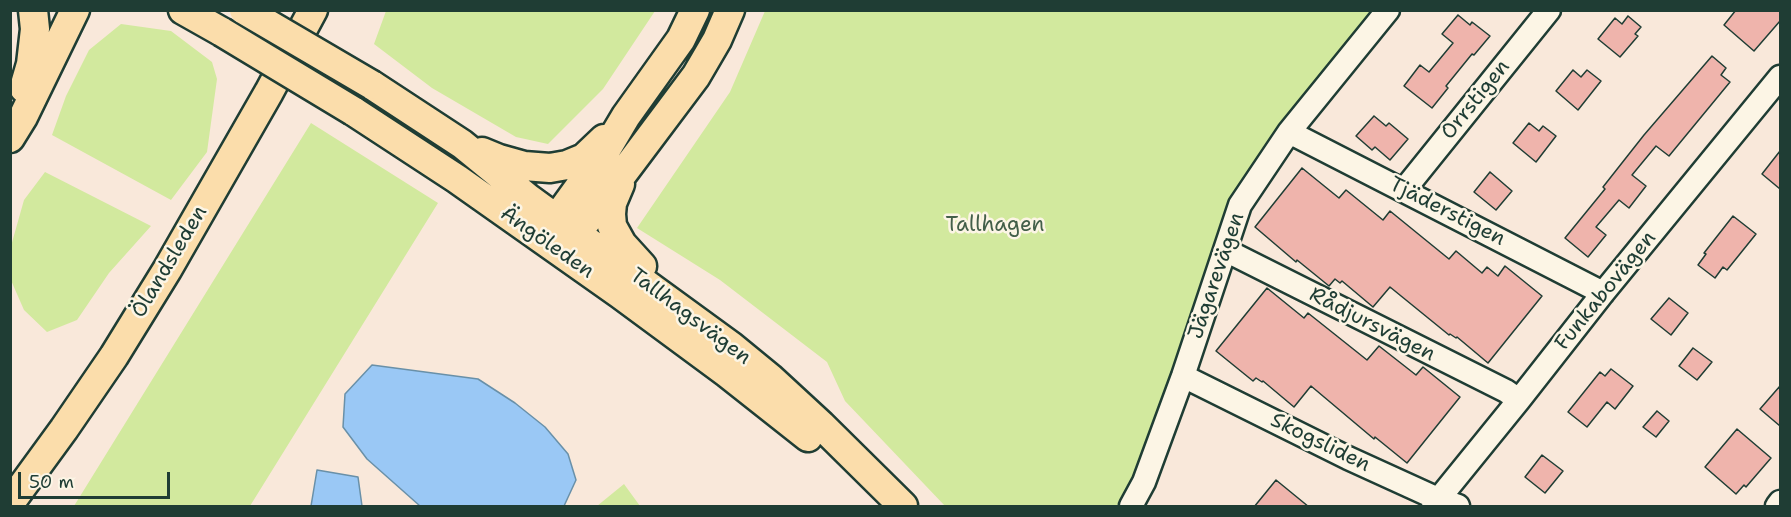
<!DOCTYPE html>
<html>
<head>
<meta charset="utf-8">
<style>
	body { margin:0 }
	#map { position:relative; width:1791px; height:517px; overflow:hidden; background:#f9e8da; font-family:"Shantell Sans",sans-serif }
	canvas { display:block }
	.frame { position:absolute; inset:0; border:12px solid #1f3d34; pointer-events:none }
	.scale { position:absolute; left:18px; top:472px; width:152px; height:27px; box-sizing:border-box; border:3px solid #1f3d34; border-top:0; padding-left:8px; font-size:18px; line-height:21px; white-space:nowrap; color:#1f3d34; -webkit-text-stroke:4px #fcf5e5; paint-order:stroke }
</style>
</head>
<body>
<div id="map">
<canvas width="1791" height="517"></canvas>
<div class="frame"></div>
<div class="scale">50 m</div>
</div>
<script>
const context = document.querySelector('canvas').getContext('2d');
context.lineJoin = 'round';
function paint(path, color) { context.fillStyle = color; context.fill(path, 'evenodd'); }
const toPath = rows => new Path2D(rows.map(r => 'M' + r).join(''));
function stroke(path, color, width, dash) { context.strokeStyle = color; context.lineWidth = width; context.lineCap = dash ? 'butt' : 'round'; context.setLineDash(dash || []); context.stroke(path); }
function drawText(font, color, halo, rows, align = 'center') {
  context.font = font + ' "Shantell Sans",sans-serif'; context.lineWidth = 5; context.setLineDash([]); context.textBaseline = 'middle'; context.strokeStyle = halo; context.fillStyle = color; for (const [text, x, y, turn = 0] of rows) {
    context.save(); context.translate(x, y); context.rotate((+turn || 0) * Math.PI / 180); context.textAlign = isNaN(turn) ? turn : align; if (halo) context.strokeText(text, 0, 0); context.fillText(text, 0, 0); context.restore();
  }
}
paint(toPath([
	[386,11,386,10,655,11,603,89,548,144,516,137,432,88,374,44],
	[765,11,1374,11,1230,201,1173,370,1135,475,1117,506,945,506,845,401,827,362,720,280,637,228,730,92],
	[121,24,171,31,212,62,217,79,207,152,171,200,52,135,66,96,89,50],
	[311,123,438,203,250,506,74,506],
	[45,172,151,226,109,273,77,320,47,332,24,310,10,278,11,246,24,200],
	[624,484,640,506,597,506]
]), '#d2e99e');
const water = toPath([
	[372,365,478,379,515,403,545,427,568,454,576,480,564,506,420,506,367,459,343,427,345,394,372,365],
	[317,470,358,477,362,506,311,506,317,470]
]);
paint(water, '#9ac8f5');
stroke(water, '#6990a8', 1.5);
const building = toPath([
	[1736,10,1780,10,1780,21,1754,51,1724,25,1736,10],
	[1458,15,1470,25,1472,22,1490,36,1474,55,1472,54,1446,86,1448,88,1432,108,1404,86,1420,65,1429,72,1453,43,1442,34,1458,15],
	[1628,16,1641,27,1635,34,1638,36,1620,57,1598,39,1615,18,1622,24,1628,16],
	[1712,56,1726,68,1721,75,1730,82,1669,156,1656,146,1632,175,1646,186,1629,208,1619,200,1596,227,1606,235,1588,257,1565,238,1605,189,1603,187,1644,135,1712,56],
	[1573,70,1581,77,1587,70,1601,81,1578,110,1556,91,1573,70],
	[1374,116,1386,126,1389,123,1408,139,1390,160,1375,147,1372,150,1356,136,1374,116],
	[1529,123,1539,131,1543,126,1556,136,1536,162,1513,143,1529,123],
	[1780,151,1780,189,1762,174,1780,151],
	[1302,168,1339,198,1346,190,1383,220,1390,211,1449,259,1456,251,1482,273,1487,267,1498,276,1505,266,1542,296,1488,363,1457,337,1456,338,1450,334,1449,335,1390,287,1373,307,1342,281,1340,283,1335,279,1329,286,1297,260,1296,262,1255,227,1302,168],
	[1490,172,1512,191,1496,210,1474,192,1490,172],
	[1733,216,1756,234,1727,270,1723,267,1715,278,1698,265,1706,254,1704,253,1733,216],
	[1267,288,1304,318,1308,313,1367,360,1379,346,1416,375,1423,367,1460,397,1407,463,1375,437,1374,439,1311,386,1294,407,1263,381,1262,382,1256,378,1253,381,1216,351,1267,288],
	[1669,298,1688,313,1671,335,1651,319,1669,298],
	[1693,348,1712,362,1697,380,1679,366,1693,348],
	[1611,369,1633,386,1615,409,1607,402,1587,427,1568,412,1600,372,1605,376,1611,369],
	[1780,386,1780,426,1760,409,1780,386],
	[1657,411,1669,421,1656,437,1643,427,1657,411],
	[1737,429,1771,458,1746,487,1744,485,1736,494,1705,467,1737,429],
	[1542,455,1563,471,1545,493,1525,477,1542,455],
	[1276,480,1309,507,1254,507,1276,480]
]);
paint(building, '#efb4ac');
stroke(building, '#1f3d34', 1.5);
const minor = toPath([
	[1289,132,1603,293],
	[1404,190,1549,10],
	[1225,250,1506,391,1519,400],
	[1183,376,1348,458,1438,499,1458,506],
	[1131,506,1144,482,1183,376,1240,205,1289,132,1388,10],
	[1433,506,1519,400,1603,293,1780,77],
	[1777,506,1780,502]
]);
const major = toPath([
	[183,10,222,32],
	[372,85,462,144,528,198,731,346,770,378,821,425,903,506],
	[24,88,31,64,35,29,33,10],
	[353,111,457,179,620,294,727,373,808,437],
	[10,138,23,117,75,10],
	[482,152,499,159,524,166,550,168,567,165,584,158,604,139],
	[620,184,612,203,611,214,612,226,622,244,642,266],
	[546,233,604,153,626,116,681,39,695,10],
	[566,247,612,188,696,76,717,40,730,10],
	[10,503,64,429,114,356,167,270,269,92,313,10]
]);
stroke(minor, '#1f3d34', 27);
stroke(major, '#1f3d34', 33);
stroke(minor, '#fcf5e5', 22);
stroke(major, '#fbddab', 28);
const majorBridge = toPath([
	[244,10,372,85],
	[222,32,353,111]
]);
stroke(majorBridge, '#1f3d34', 33, []);
stroke(majorBridge, '#fbddab', 28);
drawText('21px', '#1f3d34', '#fcf5e5', [
	["Orrstigen",1476,100,-51],
	["Tjäderstigen",1447,212,27],
	["Ängöleden",547,243,35],
	["Ölandsleden",170,262,-59],
	["Jägarevägen",1217,276,-71],
	["Funkabovägen",1606,291,-51],
	["Tallhagsvägen",690,317,37],
	["Rådjursvägen",1372,325,27],
	["Skogsliden",1320,443,26]
]);
drawText('21px', '#435f49', '#fcf5e5', [
	["Tallhagen",995,226]
]);
</script>
</body>
</html>
